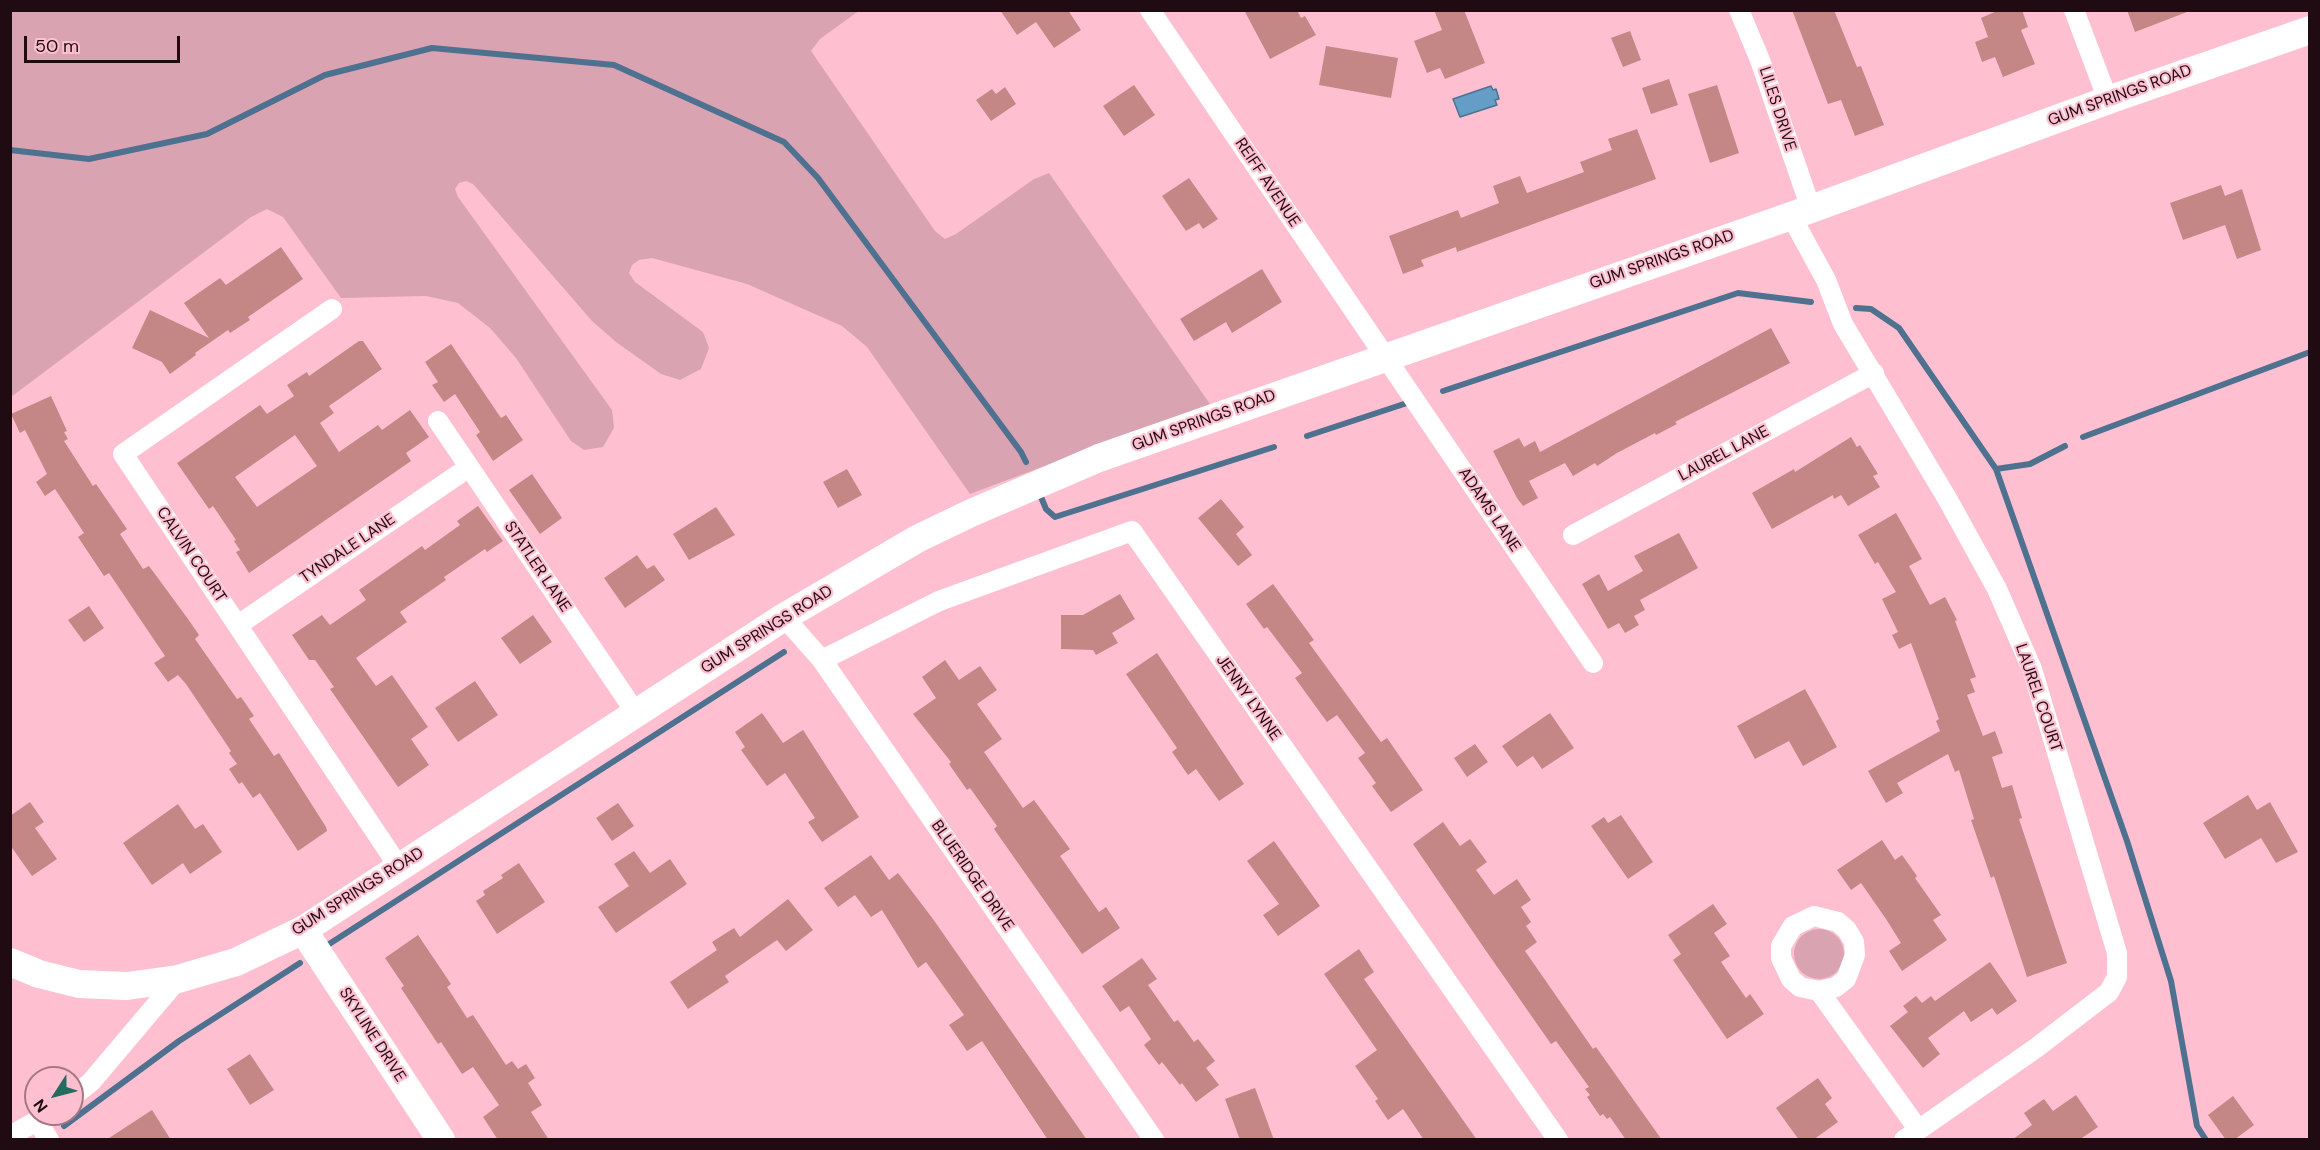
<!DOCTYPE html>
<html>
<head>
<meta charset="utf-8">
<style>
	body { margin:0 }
	#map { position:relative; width:2320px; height:1150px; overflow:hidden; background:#fec0d0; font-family:"DM Sans",sans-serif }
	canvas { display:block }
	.frame { position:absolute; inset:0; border:12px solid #1f0b11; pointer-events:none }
	.north { position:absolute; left:24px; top:1066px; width:60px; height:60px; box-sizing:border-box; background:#fec0d0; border:2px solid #a57884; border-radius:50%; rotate:234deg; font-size:16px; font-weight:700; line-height:24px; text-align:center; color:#1f0b11 }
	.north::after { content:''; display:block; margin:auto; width:21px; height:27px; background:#246b60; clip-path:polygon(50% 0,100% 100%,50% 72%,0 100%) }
	.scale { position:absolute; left:24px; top:36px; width:156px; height:27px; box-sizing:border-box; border:3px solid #1f0b11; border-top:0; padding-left:8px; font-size:18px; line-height:21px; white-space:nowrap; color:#1f0b11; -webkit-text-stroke:4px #fec0d0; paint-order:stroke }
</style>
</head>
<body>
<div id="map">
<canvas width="2320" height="1150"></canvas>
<div class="frame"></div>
<div class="north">N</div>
<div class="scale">50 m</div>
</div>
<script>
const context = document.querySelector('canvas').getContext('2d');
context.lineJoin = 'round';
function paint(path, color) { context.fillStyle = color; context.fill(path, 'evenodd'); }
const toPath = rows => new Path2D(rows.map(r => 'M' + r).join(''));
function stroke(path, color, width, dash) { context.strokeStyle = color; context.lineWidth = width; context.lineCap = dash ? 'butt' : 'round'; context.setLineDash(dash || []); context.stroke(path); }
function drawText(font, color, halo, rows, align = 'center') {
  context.font = font + ' "DM Sans",sans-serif'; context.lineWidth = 4.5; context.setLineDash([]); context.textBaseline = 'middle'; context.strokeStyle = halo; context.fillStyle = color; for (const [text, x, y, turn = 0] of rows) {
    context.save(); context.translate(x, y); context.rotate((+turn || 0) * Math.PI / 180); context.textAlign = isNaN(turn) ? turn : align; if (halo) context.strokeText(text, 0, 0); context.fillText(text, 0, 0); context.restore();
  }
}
paint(toPath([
	[860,10,820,39,811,51,935,231,945,239,956,234,1034,179,1049,173,1210,404,970,494,867,347,842,326,747,284,652,258,639,260,632,265,629,273,635,282,703,332,709,348,701,369,680,380,661,374,616,342,592,321,473,184,466,181,459,183,455,189,458,197,612,410,614,428,603,447,584,450,571,441,516,358,490,328,458,303,426,296,341,298,283,217,267,209,251,217,11,397,11,11],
	'1794 954a25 25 0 1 1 50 0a25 25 0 1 1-50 0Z'
]), '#daa3b2');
const water = toPath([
	[1491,86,1493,90,1496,89,1499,99,1495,100,1497,105,1460,117,1453,99,1491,86]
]);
paint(water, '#649dc6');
stroke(water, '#4f7190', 1.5);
stroke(toPath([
	[10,150,89,159,207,134,325,75,432,48,614,65,784,142,818,178,1021,452,1026,462],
	[1856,308,1871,309,1899,328,1996,469,2127,841,2171,981,2197,1126,2206,1140],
	[1443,391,1738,293,1811,302],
	[1307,436,1410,402],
	[2083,437,2310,352],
	[1996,469,2030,464,2065,446],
	[1041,497,1046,509,1055,517,1274,447],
	[326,946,784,652],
	[64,1126,179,1041,300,963]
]), '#4f7190', 6);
paint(toPath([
	[1000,10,1068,10,1081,30,1054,48,1036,22,1017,35],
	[1244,10,1297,10,1301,18,1305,16,1316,35,1270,59],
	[1434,10,1464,10,1485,63,1445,79,1440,68,1427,73,1414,41,1442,30],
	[1792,10,1834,10,1857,67,1861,66,1884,125,1855,136,1841,100,1828,104],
	[1999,10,2022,10,2028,27,2021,30,2035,64,2003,77,1995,57,1982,62,1975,42,1988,37,1981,18],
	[2127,10,2187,10,2187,12,2135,32],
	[1630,31,1641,60,1623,67,1611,38],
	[1326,46,1398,58,1391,98,1319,85],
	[1669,79,1678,105,1651,114,1642,88],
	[1134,85,1155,115,1124,136,1103,106],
	[1717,85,1739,153,1710,163,1688,94],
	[1005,87,1016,104,991,121,976,100,992,89,996,94],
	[1637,129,1656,179,1457,252,1456,247,1421,260,1424,266,1403,274,1389,236,1458,210,1461,218,1499,203,1493,186,1520,176,1527,193,1584,172,1580,162,1612,150,1608,139],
	[1189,178,1218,219,1203,229,1199,223,1186,231,1162,196],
	[2221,185,2225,196,2242,189,2261,250,2237,259,2225,225,2183,240,2170,203],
	[281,247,303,279,248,317,250,320,230,333,228,330,195,353,196,355,170,374,162,362,132,348,150,310,209,338,184,303,220,278,226,285],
	[1262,269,1282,302,1232,333,1226,322,1194,341,1180,319],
	[1771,328,1790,363,1675,422,1677,424,1656,435,1655,433,1617,453,1597,466,1595,463,1573,476,1565,463,1529,481,1538,498,1523,506,1517,498,1493,451,1519,438,1524,447,1535,441,1540,452],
	[359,341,363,341,382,369,329,406,334,413,320,423,339,452,378,425,382,430,410,410,429,437,406,453,411,461,249,573,236,552,240,550,234,541,236,540,213,506,209,509,177,463,260,405,267,414,294,396,287,385,307,372,309,376],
	[295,435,317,466,257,507,235,477],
	[451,344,501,418,506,415,523,440,493,461,476,435,480,432,455,394,444,402,432,385,438,382,425,362],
	[51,396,67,431,64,432,68,439,64,441,93,486,96,484,127,529,120,534,143,569,149,566,188,619,199,635,195,639,237,699,241,697,254,716,249,719,274,756,279,753,326,827,327,831,298,851,260,793,253,798,242,782,239,784,229,769,237,764,229,753,231,751,186,684,178,675,168,682,154,663,165,656,109,573,104,576,78,537,84,533,55,489,45,496,36,482,47,474,25,430,20,433,11,414],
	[1851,437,1857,447,1860,445,1878,474,1873,476,1880,487,1848,506,1841,495,1834,499,1833,495,1772,529,1752,493,1794,469,1795,472],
	[847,469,862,495,838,508,823,482],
	[532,474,562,518,540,534,509,490],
	[1221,499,1244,527,1236,534,1252,555,1238,566,1198,518],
	[478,506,503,541,487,552,485,549,444,577,446,580,400,612,407,622,356,658,376,686,392,675,428,727,411,739,429,765,398,787,330,689,334,687,315,660,309,660,292,635,322,615,330,625,366,600,359,590,422,546,425,550,460,525,457,521],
	[716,507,735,535,689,560,673,534],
	[1896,513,1922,559,1909,566,1930,605,1945,597,1957,620,1955,621,1976,677,1970,679,1975,692,1967,695,1983,736,1995,731,2003,753,1992,757,2002,788,2012,785,2022,818,2019,819,2067,963,2027,977,1994,876,1991,878,1971,820,1974,819,1959,770,1955,772,1948,754,1897,783,1903,793,1886,803,1868,771,1940,731,1936,721,1939,719,1911,643,1899,649,1892,635,1898,632,1882,599,1896,592,1878,562,1875,564,1858,535],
	[1679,533,1698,568,1640,600,1645,610,1634,616,1639,625,1625,633,1619,623,1608,629,1582,584,1599,574,1608,591,1643,571,1634,556],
	[637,555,647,569,654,565,665,580,625,608,604,578],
	[1273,584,1314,640,1309,643,1381,742,1387,738,1423,790,1391,812,1372,786,1376,783,1358,758,1365,753,1337,715,1327,722,1295,678,1302,673,1267,627,1264,629,1246,604],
	[1120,594,1135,619,1112,633,1118,643,1096,655,1093,650,1061,649,1061,615,1083,615],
	[89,606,104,628,84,642,68,620],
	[533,615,552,642,520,664,501,638],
	[1157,653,1244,784,1219,801,1196,769,1188,775,1172,752,1177,748,1126,674],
	[945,660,959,680,980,666,997,690,977,704,1002,739,984,752,1023,808,1034,800,1070,849,1060,856,1099,912,1106,907,1120,928,1082,954,994,829,997,826,970,788,967,790,949,764,951,762,913,714,936,698,922,677],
	[475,681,498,715,458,742,435,708],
	[1805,689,1837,747,1803,766,1789,741,1755,759,1737,726],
	[762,713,783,743,803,730,859,817,822,842,808,822,815,818,785,773,767,786,741,750,745,747,735,732],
	[1550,713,1574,748,1542,769,1533,756,1517,767,1502,746],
	[1475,744,1488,762,1467,777,1454,758],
	[2248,795,2257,810,2270,802,2298,852,2276,863,2261,838,2225,859,2203,823],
	[30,802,44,822,35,828,57,859,32,876,10,845,10,816],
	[618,803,634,826,612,841,596,818],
	[178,804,195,829,203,824,222,852,190,874,183,863,152,885,123,843],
	[1621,815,1653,862,1628,879,1591,826,1604,817,1608,823],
	[1443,822,1460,846,1470,839,1487,862,1476,870,1494,895,1517,879,1531,900,1521,907,1531,922,1526,926,1537,942,1525,951,1593,1049,1596,1047,1662,1140,1626,1140,1610,1117,1607,1119,1603,1114,1600,1116,1587,1097,1590,1095,1585,1089,1589,1087,1556,1041,1551,1044,1484,948,1413,844],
	[1882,840,1895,860,1902,855,1917,876,1915,878,1941,915,1933,920,1947,940,1902,971,1889,951,1901,943,1886,919,1861,883,1851,890,1837,870],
	[1274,841,1320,906,1278,936,1263,915,1279,904,1247,861],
	[634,851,650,873,670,859,687,884,616,933,598,907,629,886,614,864],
	[871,855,889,880,898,873,933,919,1087,1140,1048,1140,982,1041,967,1051,949,1025,964,1015,926,962,918,968,882,910,871,917,855,895,838,907,824,888],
	[519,863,545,902,497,934,476,901,485,895,483,891,503,878,501,875],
	[788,899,813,930,786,951,777,940,725,976,729,982,688,1009,670,982,717,950,712,942,734,928,740,937],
	[1713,904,1727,924,1714,933,1730,956,1721,962,1746,998,1750,994,1764,1014,1727,1039,1673,960,1681,954,1668,935],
	[418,935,451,984,447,987,467,1018,473,1015,506,1065,512,1061,518,1069,526,1064,535,1078,528,1083,542,1105,531,1112,549,1140,498,1140,483,1117,499,1105,473,1067,462,1074,441,1042,438,1044,401,988,404,986,385,958],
	[1359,949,1374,972,1364,979,1477,1140,1424,1140,1403,1109,1388,1120,1375,1101,1378,1099,1355,1066,1377,1050,1324,974],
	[1142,958,1157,979,1148,985,1174,1022,1178,1020,1194,1042,1198,1039,1215,1061,1206,1068,1219,1085,1196,1102,1182,1083,1180,1085,1162,1062,1159,1065,1144,1045,1151,1039,1129,1006,1120,1012,1102,986],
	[1990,962,2017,1001,1997,1015,1992,1008,1971,1022,1964,1011,1928,1038,1940,1054,1923,1068,1890,1026,1908,1012,1903,1006,1916,996,1922,1003,1931,996,1935,1001],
	[250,1054,274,1090,250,1105,227,1069],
	[1818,1078,1832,1098,1825,1104,1838,1122,1813,1140,1799,1140,1776,1108],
	[1255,1088,1274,1140,1240,1140,1225,1099],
	[2076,1095,2098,1127,2079,1140,2012,1140,2032,1125,2024,1113,2044,1099,2053,1111],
	[2233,1096,2254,1125,2234,1140,2226,1140,2208,1115],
	[152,1110,171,1140,106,1140]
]), '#c48786');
stroke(toPath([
	[1150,10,1593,663],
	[1739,10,1760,60,1811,209],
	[2074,10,2108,100],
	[1791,216,1826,280,1843,324,1948,500,1997,589,2032,669,2117,953,2117,977,2109,992,2036,1048,1904,1140],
	[332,309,123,454,399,867],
	[438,421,636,713],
	[1573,535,1874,373],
	[784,617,822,660,1154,1140],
	[238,625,459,474],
	[822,660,939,601,1132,531,1558,1140],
	[1819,991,1800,987,1791,979,1781,958,1781,946,1793,926,1814,916,1838,922,1847,930,1854,942,1855,955,1846,979,1836,987,1819,991,1918,1129],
	[72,1097,91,1082,178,979],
	[38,1122,49,1140],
	[10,1136,49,1114]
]), '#fff', 20);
stroke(toPath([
	[303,930,441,1140],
	[10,962,39,974,79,984,127,986,178,979,236,962,303,930,784,617,917,539,971,513,1099,458,1811,209,2114,98,2310,30]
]), '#fff', 28);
drawText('16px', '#1f0b11', '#fec0d0', [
	["GUM SPRINGS ROAD",2120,96,-20],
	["LILES DRIVE",1777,109,72],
	["REIFF AVENUE",1267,183,56],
	["GUM SPRINGS ROAD",1662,260,-19],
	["GUM SPRINGS ROAD",1204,421,-20],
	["LAUREL LANE",1724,454,-28],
	["ADAMS LANE",1489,510,56],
	["TYNDALE LANE",348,549,-34],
	["CALVIN COURT",191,555,56],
	["STATLER LANE",537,567,56],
	["GUM SPRINGS ROAD",767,630,-32],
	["JENNY LYNNE",1248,698,55],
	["LAUREL COURT",2038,698,71],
	["BLUERIDGE DRIVE",972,876,55],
	["GUM SPRINGS ROAD",358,892,-32],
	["SKYLINE DRIVE",372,1035,57]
]);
</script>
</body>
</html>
